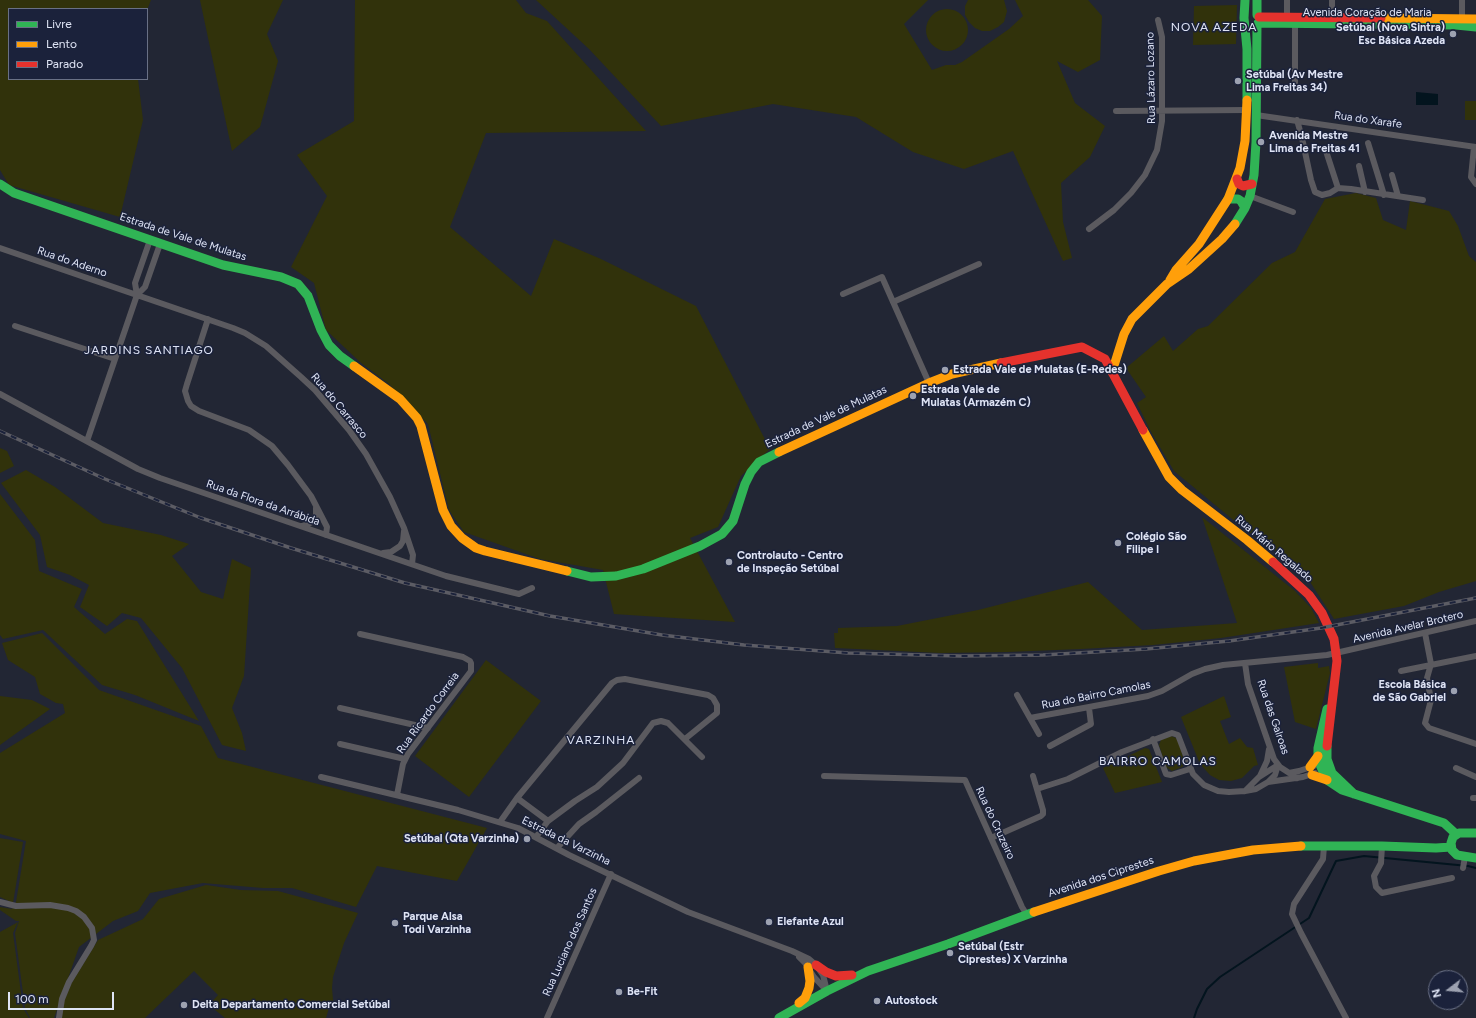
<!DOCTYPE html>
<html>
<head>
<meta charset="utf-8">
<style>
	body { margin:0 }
	#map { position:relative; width:1476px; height:1018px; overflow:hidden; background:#222634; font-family:Figtree,sans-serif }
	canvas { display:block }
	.legend { position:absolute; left:8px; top:8px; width:140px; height:72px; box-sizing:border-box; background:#1b223b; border:1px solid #697085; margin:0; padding:5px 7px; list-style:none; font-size:12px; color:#dfe4f5 }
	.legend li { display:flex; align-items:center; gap:8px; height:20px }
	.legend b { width:20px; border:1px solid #697085 }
	.north { position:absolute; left:1428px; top:970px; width:40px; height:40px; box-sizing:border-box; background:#1b223b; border:1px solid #697085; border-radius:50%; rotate:254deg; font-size:11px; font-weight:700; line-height:16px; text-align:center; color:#dfe4f5 }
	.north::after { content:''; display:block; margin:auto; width:14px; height:18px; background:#9da2b1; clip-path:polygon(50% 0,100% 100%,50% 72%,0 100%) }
	.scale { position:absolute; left:8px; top:992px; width:106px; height:18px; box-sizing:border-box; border:2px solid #dfe4f5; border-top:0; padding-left:5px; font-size:12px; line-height:14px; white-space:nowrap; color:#dfe4f5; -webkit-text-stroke:3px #1b223b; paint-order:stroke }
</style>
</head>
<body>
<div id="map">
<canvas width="1476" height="1018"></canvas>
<ul class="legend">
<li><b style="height:5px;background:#30b455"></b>Livre</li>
<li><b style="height:5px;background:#ff9f0a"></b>Lento</li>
<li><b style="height:5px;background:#e5322d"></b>Parado</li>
</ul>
<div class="north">N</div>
<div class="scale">100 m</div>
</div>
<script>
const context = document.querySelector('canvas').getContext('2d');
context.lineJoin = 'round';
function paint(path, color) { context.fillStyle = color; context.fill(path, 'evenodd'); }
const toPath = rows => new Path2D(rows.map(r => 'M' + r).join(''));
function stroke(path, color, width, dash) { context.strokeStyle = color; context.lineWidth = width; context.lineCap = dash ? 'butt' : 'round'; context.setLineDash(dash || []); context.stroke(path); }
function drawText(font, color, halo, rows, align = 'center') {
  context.font = font + ' Figtree,sans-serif'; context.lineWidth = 3; context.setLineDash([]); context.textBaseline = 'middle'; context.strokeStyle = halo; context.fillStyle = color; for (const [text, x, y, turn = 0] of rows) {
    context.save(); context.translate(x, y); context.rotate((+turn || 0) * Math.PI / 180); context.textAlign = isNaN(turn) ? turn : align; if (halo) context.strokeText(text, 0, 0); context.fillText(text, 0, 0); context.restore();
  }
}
paint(toPath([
	[0,0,151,0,147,10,147,9,9,9,9,79,138,79,143,120,120,217,9,185,0,170],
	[200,0,283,0,267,34,278,61,260,127,232,151],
	[355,0,516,0,526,13,547,21,646,131,486,133,450,227,531,296,554,239,601,259,696,306,770,449,741,476,718,527,690,538,735,622,614,614,603,570,540,559,464,532,449,510,428,424,389,384,360,362,326,330,314,283,291,267,327,196,297,155,354,121],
	[536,0,928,0,904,24,932,70,946,65,955,65,962,62,1009,29,1023,16,1015,0,1088,0,1102,16,1100,60,1078,72,1057,61,1075,103,1105,126,1090,157,1061,183,1063,222,1072,258,1063,261,1013,151,964,169,913,152,856,117,773,104,661,126,589,49],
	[968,0,1004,0,1007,11,1004,22,998,27,990,31,982,31,975,28,969,22,965,15,965,6],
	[1237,5,1236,44,1193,45,1194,6],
	'926 30a21 21 0 1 1 42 0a21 21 0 1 1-42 0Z',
	[1465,101,1476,101,1476,120,1465,120],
	[1356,193,1376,198,1383,220,1406,230,1410,201,1449,211,1458,226,1469,256,1476,262,1476,581,1439,592,1404,606,1334,619,1303,571,1243,528,1174,471,1150,430,1137,403,1146,397,1126,368,1164,336,1173,351,1198,329,1208,326,1272,263,1295,252,1325,199],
	[0,448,7,451,14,466,0,473],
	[26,470,55,487,103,523,161,535,189,544,172,556,201,592,223,599,232,559,251,568,244,676,232,708,242,733,246,751,222,745,182,668,141,618,122,613,107,626,80,607,89,585,70,575,47,567,40,535,1,483],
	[0,494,35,540,39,571,82,589,74,607,105,634,127,619,137,621,199,721,135,695,102,685,43,630,3,639,0,635],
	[1202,517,1295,591,1311,608,1319,623,1221,638,1153,645,1081,649,1007,652,941,653,835,648,834,633,838,633,838,628,897,626,978,610,1088,582,1142,630,1237,623],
	[42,633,99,690,201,726,218,758,487,828,457,881,377,866,356,907,292,888,263,888,203,883,150,893,138,911,113,921,79,947,54,1018,30,1018,25,1008,15,933,19,921,16,921,0,910,0,907,12,909,16,902,26,841,0,834,0,753,65,713,63,704,56,703,40,694,35,677,8,660,2,643],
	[486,660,541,701,469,797,415,756],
	[1318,663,1318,668,1329,666,1330,673,1316,729,1295,722,1284,667],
	[0,696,32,700,50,709,0,745],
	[1224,696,1231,717,1220,721,1229,744,1240,738,1247,747,1253,748,1258,765,1254,766,1242,778,1231,781,1219,780,1210,775,1200,764,1181,717],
	[1171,736,1176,738,1178,740,1185,764,1182,767,1172,771,1166,767,1159,745,1161,740],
	[1145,748,1149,749,1162,782,1115,793,1103,768],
	[0,838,23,842,13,903,0,897],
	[206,885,241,890,278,891,358,913,344,943,333,977,332,988,333,1000,329,1008,326,1018,225,1018,209,1005,218,995,194,971,145,1018,57,1018,71,984,98,940,143,919,159,899],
	[18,922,13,933,23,1008,29,1018,0,1018,0,932]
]), '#31320b');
paint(toPath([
	[1416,92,1438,94,1438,105,1416,105]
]), '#03141e');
stroke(toPath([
	[1194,1018,1197,1009,1207,989,1220,977,1309,918,1336,861,1364,856,1468,866,1476,868]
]), '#03141e', 2);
stroke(toPath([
	[1332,0,1332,17],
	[1287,17,1287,0],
	[1462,18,1462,0],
	[1295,87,1295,24],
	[1116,111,1247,110],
	[1256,115,1476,147],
	[1297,120,1302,138,1311,180,1315,192,1322,195,1330,193,1338,188,1351,189,1423,200],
	[1368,143,1384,195],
	[1474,147,1471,177,1476,184],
	[1325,148,1338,188],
	[1359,166,1365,192],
	[1392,175,1398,196],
	[1250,196,1293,212],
	[1089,229,1114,210,1131,193,1145,175,1157,150,1162,121,1162,37,1158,20],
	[0,248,233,328,245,333,266,346,301,377,315,390,349,430,366,454,390,497,404,528,413,555,412,564],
	[843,294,882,277,929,383],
	[137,295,135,283,150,240],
	[893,302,979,264],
	[208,319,187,384,185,391,188,401,191,406,199,411,249,430,272,446,288,465,311,496,327,527,326,535],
	[15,326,115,359],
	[0,394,138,469,160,478,446,576,519,594,532,588],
	[87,441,137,295,145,287,160,244],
	[302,526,308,524,314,521,316,515,316,508],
	[383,553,391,552,400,546,403,541,404,531],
	[1425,633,1431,664,1427,678,1431,700,1425,723,1429,728,1476,744],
	[360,634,463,657,470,661,471,663,471,671,408,754,403,764,397,795],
	[1245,663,1248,684,1274,759,1280,767,1297,778],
	[1401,671,1476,656],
	[1017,695,1039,734],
	[340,708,428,728],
	[1030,718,1148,696,1162,691,1192,674,1205,669,1223,665,1327,655,1476,621],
	[1153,739,1166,774,1171,775,1190,769],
	[340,744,405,759],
	[1050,746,1091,724,1089,708],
	[1456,768,1476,777],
	[1289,773,1299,771,1314,766],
	[824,776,965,780,1022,907,1027,915],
	[1260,776,1267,761,1269,749],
	[321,777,458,810,518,828,569,855,688,912,792,951,809,959,816,965,823,975,827,991],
	[1268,782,1275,775,1278,765],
	[1037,789,1068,779,1122,752,1172,733,1178,735,1193,774,1204,785,1218,791,1229,792,1245,791,1256,789,1268,782,1303,777,1315,773],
	[1245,791,1259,777,1278,765],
	[517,798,612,683,617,680,625,679,708,695,713,698,717,705,717,713,685,739],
	[1473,798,1476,798],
	[548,821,575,801,597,787,623,763,653,723,661,721,668,723,702,757],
	[500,822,517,798,548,821,536,837],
	[991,838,1041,816,1043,814,1043,810,1033,776],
	[1324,846,1323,859,1294,904,1292,914,1301,933,1346,1018],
	[1382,846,1381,863,1374,876,1376,887,1382,893,1452,878],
	[557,848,579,824,596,812,639,778],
	[1463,868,1465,857],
	[0,902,16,906,50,905,68,908,76,911,84,917,92,928,94,940,91,946,69,982,62,999,59,1018],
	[799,957,805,963,814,977,826,990],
	[547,1018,611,874]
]), '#5b5a5f', 6);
stroke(toPath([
	[1245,0,1244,18,1247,49,1247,100],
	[1257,0,1257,15],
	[1258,23,1456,25,1476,27],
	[0,184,14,193,223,265,281,277,298,284,308,296,321,330,329,345,340,356,354,366],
	[1228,199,1238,199,1241,201,1245,208],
	[1235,224,1245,208,1250,196,1254,175,1256,142,1257,25],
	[567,571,591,577,616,576,643,569,700,546,722,534,733,521,745,484,751,472,759,462,779,452],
	[1327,709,1318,748,1318,756,1321,767,1327,780,1342,790,1444,823,1456,834],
	[1327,746,1327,759,1332,773,1354,794],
	[1476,833,1459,833,1453,837,1451,843,1452,850,1457,855,1476,858],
	[1301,846,1382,846,1436,848,1451,847],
	[779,1018,827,991,868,971,948,944,1034,912]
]), '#30b455', 9);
stroke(toPath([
	[1381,18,1476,19],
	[1170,280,1176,270,1199,244,1228,199,1240,168,1245,141,1247,100],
	[354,366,400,399,417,418,421,426,443,510,451,526,462,538,476,548,485,551,567,571],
	[1112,372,1124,334,1132,319,1167,284,1189,269,1222,239,1235,224],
	[1143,430,1169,477,1182,490,1247,540,1273,562],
	[779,452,929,383,952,374,1001,363],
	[1310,767,1318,756],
	[1312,775,1327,780],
	[1034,912,1159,871,1194,861,1253,850,1301,846],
	[799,1003,805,998,809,988,810,981,808,967]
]), '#ff9f0a', 9);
stroke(toPath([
	[1259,17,1381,18],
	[1237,179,1239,184,1243,186,1252,184],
	[1001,363,1082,347,1105,359,1143,430],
	[1273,562,1309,595,1322,613,1334,639,1337,661,1327,746],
	[816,965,826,972,836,976,852,975]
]), '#e5322d', 9);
const rail = toPath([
	[0,431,105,479,201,518,291,548,405,583,550,616,662,635,744,645,848,653,960,656,1043,655,1146,649,1229,641,1321,628,1476,598]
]);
stroke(rail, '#5c5c64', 3.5);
stroke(rail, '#1b223b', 2, [6]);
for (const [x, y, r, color] of [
	[1453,34,4,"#9da2b1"],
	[1238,81,4,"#9da2b1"],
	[1261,142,4,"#9da2b1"],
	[945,370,4,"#9da2b1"],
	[913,396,4,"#9da2b1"],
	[1118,543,4,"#9da2b1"],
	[729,562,4,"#9da2b1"],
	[1454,691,4,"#9da2b1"],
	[527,839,4,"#9da2b1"],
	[769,922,4,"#9da2b1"],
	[395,923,4,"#9da2b1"],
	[950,953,4,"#9da2b1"],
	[619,992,4,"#9da2b1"],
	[877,1001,4,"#9da2b1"],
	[184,1005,4,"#9da2b1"]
]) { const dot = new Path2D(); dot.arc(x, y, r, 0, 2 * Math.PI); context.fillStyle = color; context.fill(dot); stroke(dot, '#1b223b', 1.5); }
drawText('11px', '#dfe4f5', '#1b223b', [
	["Avenida Coração de Maria",1367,13],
	["Rua Lázaro Lozano",1151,78,-91],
	["Rua do Xarafe",1368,120,8],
	["Estrada de Vale de Mulatas",183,237,18],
	["Rua do Aderno",72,262,19],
	["Rua do Carrasco",339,406,50],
	["Estrada de Vale de Mulatas",826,417,-25],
	["Rua da Flora da Arrábida",263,503,19],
	["Rua Mário Regalado",1274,549,40],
	["Avenida Avelar Brotero",1408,627,-13],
	["Rua do Bairro Camolas",1096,695,-11],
	["Rua Ricardo Correia",428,713,-54],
	["Rua das Galroas",1273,717,71],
	["Rua do Cruzeiro",995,823,65],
	["Estrada da Varzinha",566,841,26],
	["Avenida dos Ciprestes",1101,877,-18],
	["Rua Luciano dos Santos",570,942,-66]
]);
drawText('bold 11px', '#dfe4f5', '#1b223b', [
	["Setúbal (Nova Sintra)",1445,28,"right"],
	["Esc Básica Azeda",1445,41,"right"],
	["Setúbal (Av Mestre",1246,75],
	["Lima Freitas 34)",1246,88],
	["Avenida Mestre",1269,136],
	["Lima de Freitas 41",1269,149],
	["Estrada Vale de Mulatas (E-Redes)",953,370],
	["Estrada Vale de",921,390],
	["Mulatas (Armazém C)",921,403],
	["Colégio São",1126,537],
	["Filipe I",1126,550],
	["Controlauto - Centro",737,556],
	["de Inspeção Setúbal",737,569],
	["Escola Básica",1446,685,"right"],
	["de São Gabriel",1446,698,"right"],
	["Setúbal (Qta Varzinha)",519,839,"right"],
	["Parque Alsa",403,917],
	["Todi Varzinha",403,930],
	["Elefante Azul",777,922],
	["Setúbal (Estr",958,947],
	["Ciprestes) X Varzinha",958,960],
	["Be-Fit",627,992],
	["Autostock",885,1001],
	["Delta Departamento Comercial Setúbal",192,1005]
], 'left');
context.letterSpacing = '1px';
drawText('12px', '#dfe4f5', '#1b223b', [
	["NOVA AZEDA",1214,27],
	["JARDINS SANTIAGO",149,350],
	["VARZINHA",601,740],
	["BAIRRO CAMOLAS",1158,761]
]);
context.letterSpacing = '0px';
</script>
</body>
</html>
